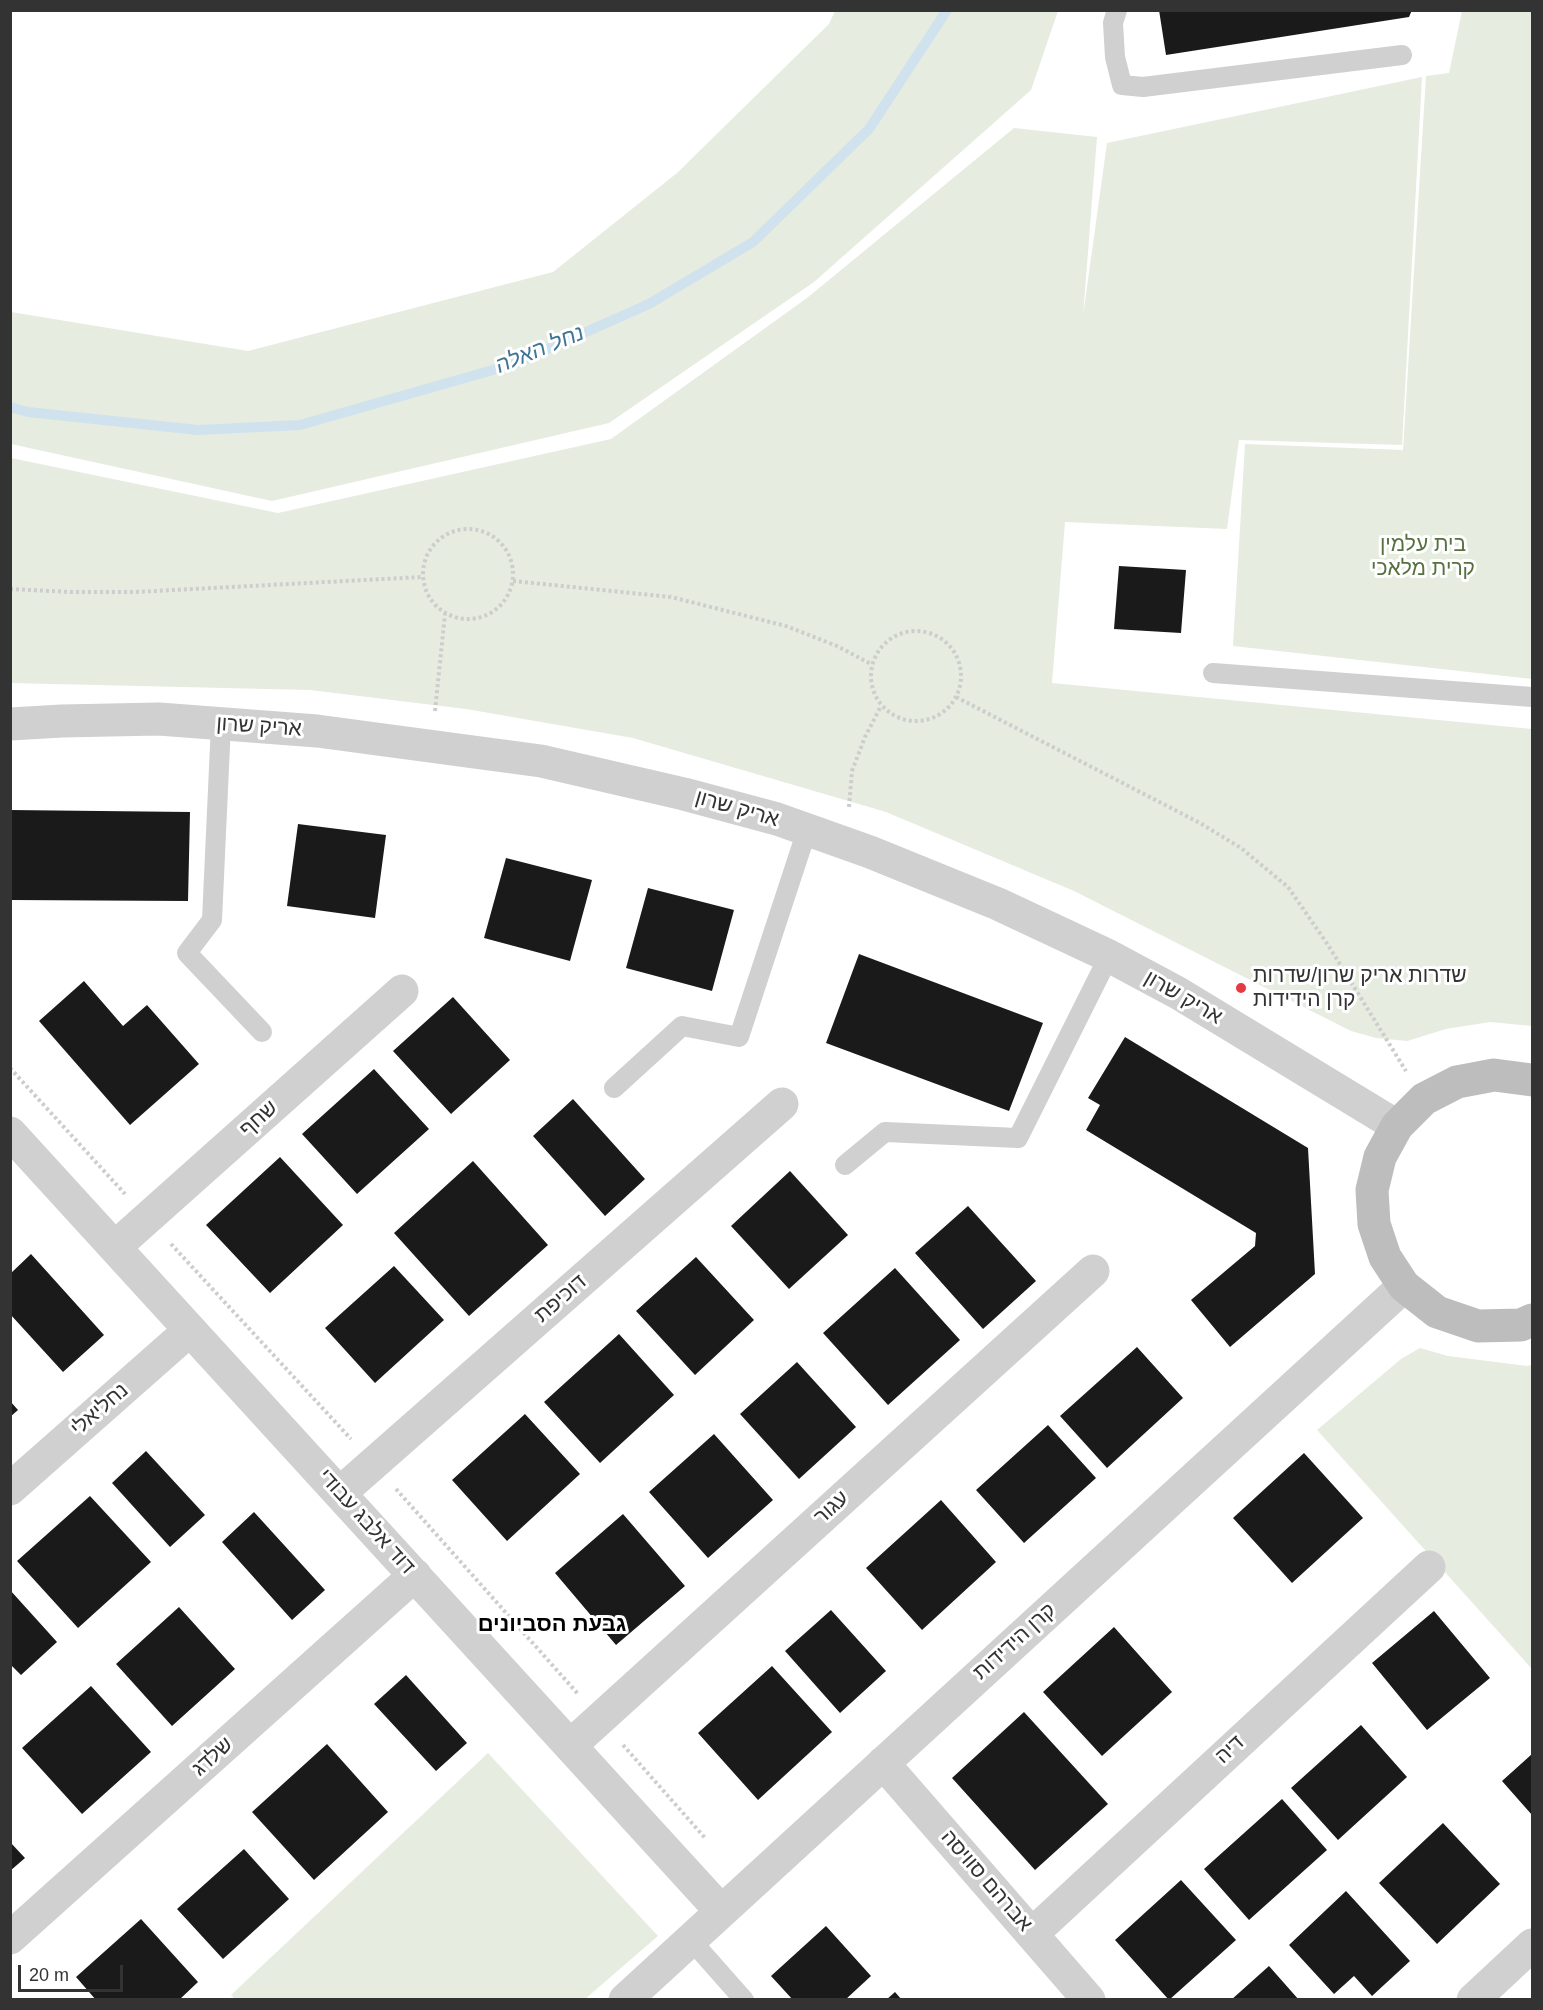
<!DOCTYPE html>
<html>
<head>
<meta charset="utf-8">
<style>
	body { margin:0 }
	#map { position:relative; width:1543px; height:2010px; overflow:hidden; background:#fff; font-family:Helvetica,sans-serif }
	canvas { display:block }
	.frame { position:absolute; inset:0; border:12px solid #333; pointer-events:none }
	.scale { position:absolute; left:18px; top:1965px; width:105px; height:27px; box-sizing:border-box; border:3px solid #333; border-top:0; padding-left:8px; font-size:18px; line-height:21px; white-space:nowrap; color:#333; -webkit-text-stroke:4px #fff; paint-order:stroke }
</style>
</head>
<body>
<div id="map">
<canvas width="1543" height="2010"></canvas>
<div class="frame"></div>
<div class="scale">20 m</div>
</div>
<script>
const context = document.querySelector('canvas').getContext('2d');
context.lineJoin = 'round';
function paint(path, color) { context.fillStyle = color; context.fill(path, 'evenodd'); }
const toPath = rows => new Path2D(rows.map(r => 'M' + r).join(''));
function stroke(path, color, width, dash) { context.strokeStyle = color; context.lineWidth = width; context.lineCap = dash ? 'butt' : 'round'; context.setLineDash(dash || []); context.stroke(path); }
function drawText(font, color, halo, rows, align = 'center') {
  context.font = font + ' Helvetica,Heebo,sans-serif'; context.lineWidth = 6; context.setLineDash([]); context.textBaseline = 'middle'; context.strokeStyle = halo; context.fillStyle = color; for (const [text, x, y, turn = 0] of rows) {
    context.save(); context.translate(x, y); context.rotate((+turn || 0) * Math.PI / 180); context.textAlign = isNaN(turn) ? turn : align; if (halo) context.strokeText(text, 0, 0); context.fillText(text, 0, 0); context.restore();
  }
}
paint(toPath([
	[835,11,1058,11,1031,90,814,282,609,423,272,501,11,444,11,312,248,351,553,272,677,173,829,24],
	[1462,11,1532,11,1532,679,1233,646,1245,444,1403,450,1426,76,1449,73],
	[1422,77,1402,445,1239,440,1227,529,1065,522,1052,683,1532,729,1532,1026,1490,1022,1446,1029,1407,1041,1376,1038,1351,1031,1074,891,886,812,633,738,466,709,310,690,11,683,11,458,278,513,611,439,807,298,1014,128,1097,137,1083,316,1107,143],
	[1420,1348,1448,1356,1527,1366,1532,1365,1532,1669,1317,1430,1401,1359],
	[488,1753,658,1936,585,1999,236,2000,231,1995]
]), '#e6ecdf');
stroke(toPath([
	[10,407,28,412,198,430,300,425,514,364,649,304,753,242,869,129,947,10]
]), '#cfe2ee', 10);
paint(toPath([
	[1159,10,1412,10,1409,17,1166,55],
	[1119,566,1186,570,1181,633,1114,629],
	[10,810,190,812,188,901,10,900],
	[298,824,386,835,375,918,287,906],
	[506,858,592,880,570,961,484,938],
	[648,888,734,910,712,991,626,968],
	[859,954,1043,1023,1009,1111,826,1043],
	[84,981,123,1026,147,1005,199,1064,130,1125,39,1021],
	[453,997,510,1060,451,1114,393,1051],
	[1125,1037,1308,1148,1315,1274,1230,1347,1191,1300,1255,1246,1256,1233,1086,1130,1100,1105,1088,1098],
	[374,1069,429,1129,357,1194,302,1134],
	[573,1099,645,1179,605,1216,533,1136],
	[280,1157,343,1225,270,1293,206,1225],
	[473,1161,548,1245,469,1316,394,1233],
	[790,1171,848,1235,789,1289,731,1226],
	[968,1206,1036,1281,983,1329,915,1253],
	[31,1254,104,1335,63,1372,10,1314,10,1274],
	[696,1257,754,1320,695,1375,636,1311],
	[394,1266,444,1320,375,1383,325,1328],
	[895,1268,960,1340,888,1405,823,1333],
	[619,1334,674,1395,600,1463,544,1402],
	[1137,1347,1183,1398,1107,1468,1060,1416],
	[797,1362,856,1427,799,1479,740,1414],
	[10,1401,18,1410,10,1417],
	[525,1414,580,1474,507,1541,452,1480],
	[1048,1425,1096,1478,1024,1543,976,1490],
	[714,1434,773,1500,708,1558,649,1492],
	[146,1451,205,1515,170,1547,112,1483],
	[1304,1453,1363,1518,1292,1583,1233,1518],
	[90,1496,151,1562,78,1628,17,1561],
	[941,1500,996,1562,922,1630,866,1568],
	[254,1512,325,1590,292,1620,222,1542],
	[623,1514,685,1586,616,1645,555,1573],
	[10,1590,57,1642,21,1675,10,1664],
	[179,1607,235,1669,172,1726,116,1664],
	[831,1610,886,1671,840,1713,785,1651],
	[1434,1611,1490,1678,1427,1730,1372,1663],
	[1114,1627,1172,1692,1102,1756,1043,1692],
	[772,1666,832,1732,758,1800,698,1733],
	[406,1675,467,1743,436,1771,374,1704],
	[91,1686,151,1752,82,1814,22,1748],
	[1024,1712,1108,1804,1035,1870,952,1778],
	[1361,1725,1407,1777,1338,1840,1291,1788],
	[327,1744,388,1812,314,1880,252,1812],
	[1532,1754,1532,1815,1502,1781],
	[1282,1799,1327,1850,1249,1920,1204,1869],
	[1443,1823,1500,1884,1437,1944,1379,1883],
	[10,1842,25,1858,10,1871],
	[244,1849,289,1899,223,1959,177,1909],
	[1181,1880,1236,1940,1169,2000,1115,1940],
	[1346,1891,1410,1961,1372,1996,1354,1976,1334,1994,1289,1945],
	[141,1919,198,1982,179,2000,96,2000,76,1977],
	[826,1926,871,1976,845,2000,793,2000,771,1976],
	[1269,1966,1299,2000,1231,2000],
	[895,1992,902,2000,886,2000]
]), '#1a1a1a');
stroke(toPath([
	'423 574a45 45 0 1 1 90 0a45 45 0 1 1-90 0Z',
	[513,581,671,597,786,626,837,646,871,664],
	[10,589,71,592,136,592,422,577],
	'871 676a45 45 0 1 1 90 0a45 45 0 1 1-90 0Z',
	[956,697,1200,823,1241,848,1288,887,1328,945,1406,1071],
	[435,711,445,614],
	[849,807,852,771,865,737,881,706],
	[10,1068,125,1194],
	[171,1244,351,1439],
	[396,1489,578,1694],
	[623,1745,706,1839]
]), '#cdcdcd', 4, [3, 3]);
stroke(toPath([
	[1117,10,1113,23,1115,57,1122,85,1143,87,1402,55],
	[1213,673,1532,697],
	[221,724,212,920,187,953,262,1032],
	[614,1088,682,1026,739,1037,807,830],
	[845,1165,885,1132,1018,1138,1109,956],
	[691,1940,744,2000]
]), '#d0d0d0', 20);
stroke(toPath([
	[10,724,62,721,159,719,317,731,541,761,684,794,777,819,870,852,998,904,1109,956,1178,993,1397,1126],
	[10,1133,721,1911],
	[115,1247,402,991],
	[10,1489,190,1330],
	[340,1493,782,1104],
	[570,1746,1093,1271],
	[883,1763,1089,2000],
	[1032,1934,1429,1567],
	[10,1938,415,1575],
	[625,2000,1404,1286],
	[1473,2000,1532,1945]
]), '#d0d0d0', 33);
stroke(toPath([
	[1532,1080,1494,1075,1457,1082,1424,1099,1397,1126,1380,1157,1372,1190,1374,1224,1385,1257,1404,1286,1437,1312,1478,1326,1521,1325,1532,1320]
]), '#bdbdbd', 33);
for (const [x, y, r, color] of [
	[1241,988,6,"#e63946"]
]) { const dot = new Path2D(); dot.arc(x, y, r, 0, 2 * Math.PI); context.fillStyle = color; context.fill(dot); stroke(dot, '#fff', 2); }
drawText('21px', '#56703f', '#fff', [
	["בית עלמין",1423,545],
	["קרית מלאכי",1423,569]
]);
drawText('21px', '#333', '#fff', [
	["אריק שרון",259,727,4],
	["אריק שרון",737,809,16],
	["אריק שרון",1183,998,30],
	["שחף",259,1119,-42],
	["דוכיפת",561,1299,-41],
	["נחליאלי",100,1410,-41],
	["עגור",832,1508,-42],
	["דוד אלבג עבודי",366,1522,48],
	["קרן הידידות",1015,1642,-42],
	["דיה",1230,1750,-43],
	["שלדג",213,1757,-42],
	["אברהם סוויסה",986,1881,49]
]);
drawText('21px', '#333', '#fff', [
	["שדרות אריק שרון/שדרות",1253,976],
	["קרן הידידות",1253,1000]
], 'left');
drawText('italic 22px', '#3f7597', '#fff', [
	["נחל האלה",540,350,-22]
]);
drawText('bold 22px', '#000', '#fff', [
	["גבעת הסביונים",552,1625]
]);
</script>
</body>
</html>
